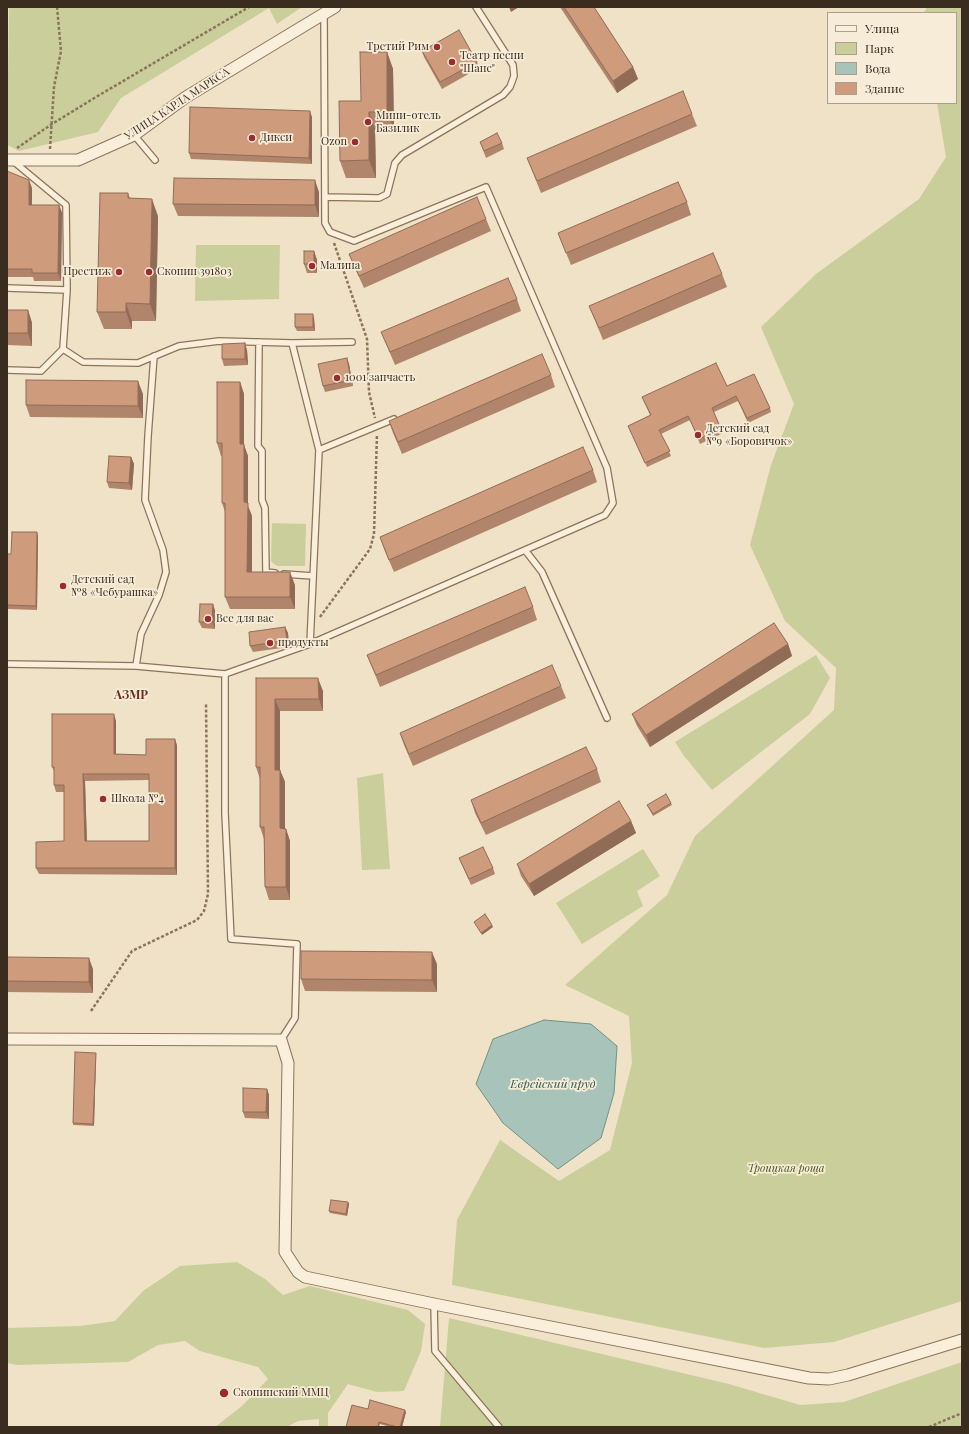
<!DOCTYPE html>
<html>
<head>
<meta charset="utf-8">
<style>
	body { margin:0 }
	#map { position:relative; width:969px; height:1434px; overflow:hidden; background:#efe2c7; font-family:"Playfair Display",serif }
	canvas { display:block }
	.frame { position:absolute; inset:0; border:8px solid #3b2c20; pointer-events:none }
	.legend { position:absolute; left:827px; top:12px; width:130px; height:92px; box-sizing:border-box; background:#f6ecd7; border:1px solid #ab9f8e; margin:0; padding:5px 7px; list-style:none; font-size:12px; color:#3b2c20 }
	.legend li { display:flex; align-items:center; gap:8px; height:20px }
	.legend b { width:20px; border:1px solid #ab9f8e }
</style>
</head>
<body>
<div id="map">
<canvas width="969" height="1434"></canvas>
<div class="frame"></div>
<ul class="legend">
<li><b style="height:5px;background:#f9efdb"></b>Улица</li>
<li><b style="height:11px;background:#cace9a"></b>Парк</li>
<li><b style="height:11px;background:#a8c3ba"></b>Вода</li>
<li><b style="height:11px;background:#ce9b7c"></b>Здание</li>
</ul>
</div>
<script>
const context = document.querySelector('canvas').getContext('2d');
context.lineJoin = 'round';
function paint(path, color) { context.fillStyle = color; context.fill(path, 'evenodd'); }
const toPath = rows => new Path2D(rows.map(r => 'M' + r).join(''));
function stroke(path, color, width, dash) { context.strokeStyle = color; context.lineWidth = width; context.lineCap = dash ? 'butt' : 'round'; context.setLineDash(dash || []); context.stroke(path); }
function drawText(font, color, halo, rows, align = 'center') {
  context.font = font + ' "Playfair Display",serif'; context.lineWidth = 3.5; context.setLineDash([]); context.textBaseline = 'middle'; context.strokeStyle = halo; context.fillStyle = color; for (const [text, x, y, turn = 0] of rows) {
    context.save(); context.translate(x, y); context.rotate((+turn || 0) * Math.PI / 180); context.textAlign = isNaN(turn) ? turn : align; if (halo) context.strokeText(text, 0, 0); context.fillText(text, 0, 0); context.restore();
  }
}
paint(toPath([
	[9,7,302,7,277,24,269,8,121,98,98,132,19,151,7,145],
	[927,7,962,7,962,1301,834,1342,764,1348,452,1285,457,1220,500,1140,559,1181,610,1150,632,1063,629,1016,565,985,667,895,695,836,834,710,836,668,785,621,750,545,771,465,794,404,761,327,816,274,919,199,946,157,937,103,956,103,956,13,924,13],
	[196,245,280,245,279,299,195,301],
	[272,523,306,524,305,566,278,566,274,564,271,561],
	[816,655,830,678,810,714,712,790,684,756,675,742],
	[383,773,390,869,362,870,357,778],
	[643,849,660,876,637,891,643,906,582,944,556,903],
	[237,1262,265,1279,283,1295,310,1286,408,1310,425,1324,421,1351,404,1391,377,1392,348,1384,328,1413,328,1427,319,1427,319,1419,298,1421,287,1427,215,1427,242,1406,268,1379,258,1367,200,1351,185,1341,158,1345,128,1362,17,1365,7,1363,7,1328,80,1326,115,1321,143,1291,180,1266],
	[449,1318,729,1384,800,1405,844,1402,962,1362,962,1427,440,1427]
]), '#cace9a');
const water = toPath([
	[544,1020,591,1024,617,1046,614,1093,601,1138,558,1169,503,1123,476,1084,493,1039,544,1020]
]);
paint(water, '#a8c3ba');
stroke(water, '#6e9288', 1);
const lane = toPath([
	[134,135,155,160],
	[325,197,379,198,387,194,395,163,402,155,503,95,510,87,514,76,513,65,476,7],
	[7,288,67,290,66,205,13,161],
	[67,290,63,349,83,362,138,363,179,346,219,341,292,343,319,450,310,644],
	[259,342,258,446,262,451,262,500,265,508,266,572,275,573],
	[292,343,352,342],
	[7,370,41,371,63,349],
	[319,450,394,419],
	[525,550,542,572,607,718],
	[284,574,313,576],
	[7,664,136,666,225,674],
	[136,666,141,634,159,595,166,572,163,550,145,500,148,436,154,356],
	[281,1040,295,1018,297,944,231,939,225,813,225,674,310,644,605,515,613,503,607,468,486,187,354,241,330,232,325,223,324,14],
	[434,1304,435,1351,499,1427]
]);
const street = toPath([
	[7,160,78,160,134,135,186,97,335,7],
	[7,1039,281,1040,288,1063,285,1252,298,1272,305,1277,434,1304,809,1378,829,1379,848,1375,962,1340]
]);
stroke(lane, '#8b735c', 8);
stroke(street, '#8b735c', 13);
stroke(toPath([
	[270,8,270,7],
	[17,148,52,124,96,97,249,7],
	[50,149,54,87,61,51,57,7],
	[334,243,367,339,369,392,375,418],
	[320,617,370,549,374,534,377,434],
	[91,1011,132,951,197,920,204,911,208,894,206,703],
	[929,1427,962,1413]
]), '#8b735c', 2.5, [3, 2]);
stroke(lane, '#f9efdb', 5.5);
stroke(street, '#f9efdb', 11);
paint(toPath([
	[560,7,594,7,633,67,638,79,617,93],
	[422,51,477,62,479,68,442,89,424,57],
	[387,52,393,69,394,129,375,129,376,178,346,178,340,161,361,101],
	[692,114,697,126,541,193,527,158],
	[312,117,312,164,191,159,189,153],
	[480,142,502,143,504,149,486,158],
	[7,171,32,188,32,205,59,205,62,213,61,281,34,281,33,277,7,277],
	[319,192,319,217,178,216,173,204],
	[128,193,130,198,158,216,156,321,132,321,132,329,104,329,97,312],
	[687,202,691,215,571,265,558,233],
	[486,219,491,231,364,288,354,266,349,254],
	[314,251,317,260,317,273,307,273,304,264],
	[722,274,727,287,603,340,589,306],
	[517,299,521,311,395,365,381,332],
	[7,310,28,310,32,323,32,346,7,345],
	[314,318,315,331,297,331,295,327],
	[247,350,248,365,224,366,222,359],
	[349,364,353,386,325,392,323,386],
	[551,375,555,387,402,454,393,433,389,421],
	[240,382,244,394,244,445,248,456,248,506,252,516,252,572,295,585,295,609,230,609,225,597,225,512,222,503,222,456,221,456,217,443],
	[727,386,770,408,771,412,748,423,738,401,714,412,723,433,700,444,690,420,661,434,671,456,647,467,628,426,650,415,642,397],
	[143,394,143,418,30,417,26,405],
	[131,457,134,464,132,490,109,488,107,482],
	[593,470,597,482,394,572,384,549,380,537],
	[37,532,38,537,37,610,8,609,7,608,7,554,11,554],
	[213,604,215,611,215,629,202,628,199,622],
	[533,607,537,620,380,687,367,655],
	[285,627,288,633,289,647,253,652,250,646],
	[788,644,792,656,650,747,637,726,632,714],
	[256,678,323,691,323,711,280,711,280,770,285,782,285,829,286,829,290,841,290,900,269,900,265,887,264,839,260,827,260,779,256,767],
	[561,686,566,698,413,766,404,745,400,733],
	[116,721,116,754,146,755,177,745,177,875,39,874,36,868,64,841,64,792,56,792,54,785,54,771,52,767],
	[149,780,149,841,87,841,85,781],
	[597,769,601,782,486,835,475,813,471,800],
	[671,803,672,805,653,816,647,805],
	[631,821,636,833,534,896,521,876,517,864],
	[459,858,493,868,495,874,471,885],
	[7,957,93,969,93,993,7,992],
	[437,964,437,992,305,991,301,979],
	[96,1053,96,1055,94,1126,73,1125,73,1123],
	[267,1089,269,1095,269,1119,245,1118,243,1112],
	[348,1202,349,1204,347,1216,330,1213,329,1211],
	[368,1409,406,1412,402,1427,390,1427,380,1424,379,1427,346,1427]
]), '#b1856b');
paint(toPath([
	[509,7,519,7,511,12],
	[387,52,393,69,394,129,387,112],
	[633,67,638,79,617,93,613,81],
	[310,111,312,117,312,164,309,158],
	[369,112,375,129,376,178,369,160],
	[29,180,32,188,32,213,29,205],
	[315,180,319,192,319,217,315,205],
	[152,199,158,216,156,321,150,304],
	[59,205,62,213,61,281,58,273],
	[314,251,317,260,317,273,314,264],
	[126,303,132,321,132,329,126,312],
	[28,310,32,323,32,346,28,333],
	[313,314,314,318,315,331,313,327],
	[245,343,247,350,248,365,245,359],
	[347,358,349,364,353,386,351,380],
	[138,381,143,394,143,418,138,406],
	[240,382,244,394,244,445,248,456,248,506,252,516,252,585,247,572,244,502,240,444],
	[131,457,134,464,132,490,129,483],
	[37,532,38,537,37,610,36,606],
	[290,572,295,585,295,609,290,597],
	[213,604,215,611,215,629,212,622],
	[285,627,288,633,289,647,287,640],
	[788,644,792,656,650,747,646,735],
	[318,678,323,691,323,711,319,699],
	[275,699,280,711,280,782,275,770],
	[114,714,116,721,116,761,114,754],
	[175,739,177,745,177,875,175,868],
	[280,770,285,782,285,841,280,828],
	[83,774,85,781,87,848,85,841],
	[631,821,636,833,534,896,529,884],
	[286,829,290,841,290,900,286,887],
	[492,925,493,927,482,935,481,933],
	[432,952,437,964,437,992,432,980],
	[89,958,93,969,93,993,89,982],
	[96,1053,96,1055,94,1126,93,1124],
	[267,1089,269,1095,269,1119,266,1112],
	[348,1202,349,1204,347,1216,346,1214],
	[405,1410,406,1412,402,1427,400,1427]
]), '#906c57');
const building = toPath([
	[564,7,594,7,633,67,613,81,564,7],
	[459,30,477,62,440,82,422,51,459,30],
	[360,52,387,52,387,112,369,112,369,160,340,161,339,101,361,101,360,52],
	[683,91,692,114,537,181,527,158,683,91],
	[190,107,310,111,309,158,189,153,190,107],
	[497,133,502,143,484,151,480,142,497,133],
	[7,171,29,180,29,205,59,205,58,273,32,273,32,269,7,269,7,171],
	[174,178,315,180,315,205,173,204,174,178],
	[678,182,687,202,566,253,558,233,678,182],
	[100,193,128,193,128,198,152,199,150,304,126,303,126,312,97,312,100,193],
	[477,197,486,219,359,276,349,254,477,197],
	[304,251,314,251,314,264,304,264,304,251],
	[713,253,722,274,599,328,589,306,713,253],
	[508,278,517,299,390,352,381,332,508,278],
	[7,310,28,310,28,333,7,333,7,310],
	[295,314,313,314,313,327,295,327,295,314],
	[245,343,245,359,222,359,222,344,245,343],
	[542,354,551,375,398,442,389,421,542,354],
	[347,358,351,380,323,386,318,364,347,358],
	[716,363,727,386,754,374,770,408,747,418,736,396,712,408,721,429,699,439,688,416,659,430,670,451,645,463,628,426,651,415,642,397,716,363],
	[26,380,138,381,138,406,26,405,26,380],
	[217,382,240,382,240,444,244,444,244,502,248,503,247,572,290,572,290,597,225,597,225,503,222,503,222,443,217,443,217,382],
	[583,447,593,470,389,560,380,537,583,447],
	[109,456,131,457,129,483,107,482,109,456],
	[12,532,37,532,36,606,7,605,7,554,11,554,12,532],
	[525,587,533,607,376,675,367,655,525,587],
	[200,604,213,604,212,622,199,622,200,604],
	[774,623,788,644,646,735,632,714,774,623],
	[285,627,287,640,250,646,249,632,285,627],
	[552,665,561,686,409,754,400,733,552,665],
	[256,678,318,678,319,699,275,699,275,770,280,770,280,828,286,829,286,887,265,887,264,827,260,827,260,767,256,767,256,678],
	[52,714,114,714,114,754,146,755,146,739,175,739,175,868,36,868,36,842,64,841,64,785,54,785,54,767,52,767,52,714],
	[83,774,149,774,149,841,85,841,83,774],
	[586,747,597,769,481,823,471,800,586,747],
	[666,794,671,803,653,814,647,805,666,794],
	[619,801,631,821,529,884,517,864,619,801],
	[483,847,493,868,469,879,459,858,483,847],
	[485,914,492,925,481,933,474,922,485,914],
	[301,951,432,952,432,980,301,979,301,951],
	[7,957,89,958,89,982,7,981,7,957],
	[75,1052,96,1053,93,1124,73,1123,75,1052],
	[243,1088,267,1089,266,1112,243,1112,243,1088],
	[331,1200,348,1202,346,1214,329,1211,331,1200],
	[370,1400,405,1410,400,1427,397,1427,379,1422,378,1427,346,1427,352,1405,368,1409,370,1400]
]);
paint(building, '#ce9b7c');
stroke(building, '#906c57', 1);
for (const [x, y, r, color] of [
	[437,47,4,"#9b2b30"],
	[452,62,4,"#9b2b30"],
	[368,122,4,"#9b2b30"],
	[252,138,4,"#9b2b30"],
	[355,142,4,"#9b2b30"],
	[312,266,4,"#9b2b30"],
	[119,272,4,"#9b2b30"],
	[149,272,4,"#9b2b30"],
	[337,378,4,"#9b2b30"],
	[698,435,4,"#9b2b30"],
	[63,586,4,"#9b2b30"],
	[208,619,4,"#9b2b30"],
	[270,643,4,"#9b2b30"],
	[103,799,4,"#9b2b30"],
	[224,1393,5,"#9b2b30"]
]) { const dot = new Path2D(); dot.arc(x, y, r, 0, 2 * Math.PI); context.fillStyle = color; context.fill(dot); stroke(dot, '#f6ecd7', 1.5); }
drawText('11px', '#3b2c20', '#f6ecd7', [
	["Третий Рим",429,47,"right"],
	["Театр песни",460,56],
	["\"Шанс\"",460,69],
	["Мини-отель",376,116],
	["Базилик",376,129],
	["Дикси",260,138],
	["Ozon",347,142,"right"],
	["Малина",320,266],
	["Престиж",111,272,"right"],
	["Скопин 391803",157,272],
	["1001 запчасть",345,378],
	["Детский сад",706,429],
	["№9 «Боровичок»",706,442],
	["Детский сад",71,580],
	["№8 «Чебурашка»",71,593],
	["Все для вас",216,619],
	["продукты",278,643],
	["Школа №4",111,799],
	["Скопинский ММЦ",233,1393]
], 'left');
drawText('11px', '#3b2c20', '#f6ecd7', [
	["УЛИЦА КАРЛА МАРКСА",177,104,-33]
]);
drawText('italic 11px', '#4d5826', '#f6ecd7', [
	["Троицкая роща",786,1169]
]);
drawText('bold 12px', '#692b1e', '#f6ecd7', [
	["АЗМР",131,695]
]);
drawText('italic 12px', '#2f5b57', '#f6ecd7', [
	["Еврейский пруд",553,1084]
]);
</script>
</body>
</html>
